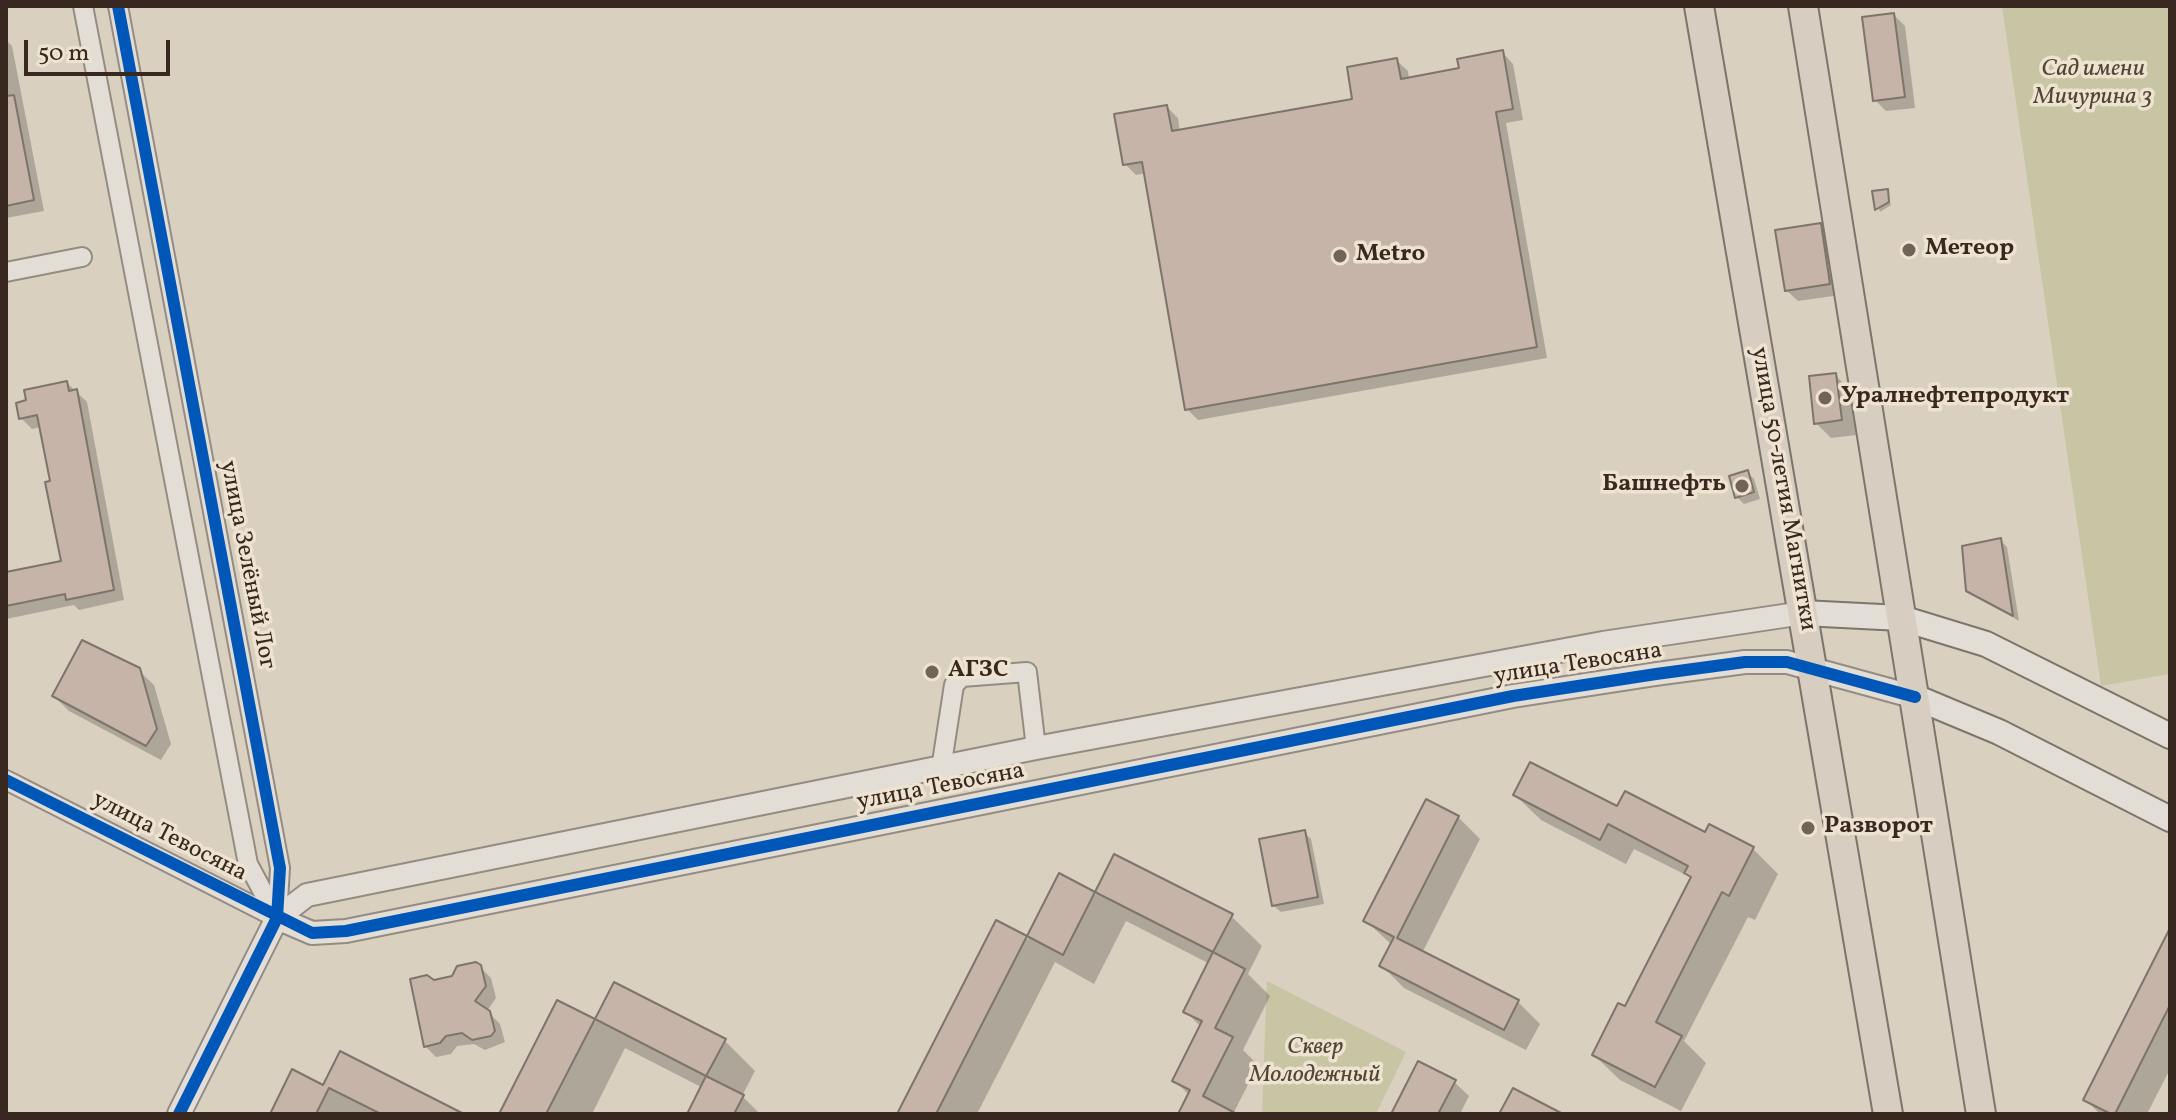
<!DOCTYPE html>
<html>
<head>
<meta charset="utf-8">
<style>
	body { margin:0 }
	#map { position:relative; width:2176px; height:1120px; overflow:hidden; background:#dad0c0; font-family:Vollkorn,serif }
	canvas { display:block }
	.frame { position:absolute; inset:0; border:8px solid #392820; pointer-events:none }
	.scale { position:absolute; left:24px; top:40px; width:146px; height:36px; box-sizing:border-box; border:4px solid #392820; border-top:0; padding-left:10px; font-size:24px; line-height:28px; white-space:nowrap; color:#392820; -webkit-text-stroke:6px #ede3d0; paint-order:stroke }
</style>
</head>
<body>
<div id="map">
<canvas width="2176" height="1120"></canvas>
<div class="frame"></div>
<div class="scale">50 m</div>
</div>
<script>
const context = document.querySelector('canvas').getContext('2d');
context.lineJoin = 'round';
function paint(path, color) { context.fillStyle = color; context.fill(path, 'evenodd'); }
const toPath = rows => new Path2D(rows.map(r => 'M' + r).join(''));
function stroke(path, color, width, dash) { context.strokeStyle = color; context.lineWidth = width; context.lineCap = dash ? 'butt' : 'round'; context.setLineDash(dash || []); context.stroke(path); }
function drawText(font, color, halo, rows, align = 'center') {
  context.font = font + ' Vollkorn,serif'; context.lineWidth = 7; context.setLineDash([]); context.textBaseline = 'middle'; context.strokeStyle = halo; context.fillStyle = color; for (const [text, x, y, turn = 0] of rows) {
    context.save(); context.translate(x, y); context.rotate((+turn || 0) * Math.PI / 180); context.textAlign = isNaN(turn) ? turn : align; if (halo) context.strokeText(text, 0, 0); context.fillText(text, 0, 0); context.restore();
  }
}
paint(toPath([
	[2002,6,2170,6,2170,674,2101,686],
	[1267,981,1406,1052,1376,1114,1262,1114]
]), '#c7c5a3');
paint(toPath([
	[1894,15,1905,26,1915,108,1886,111,1875,100],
	[6,40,12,46,44,211,6,218],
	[1502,52,1513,64,1523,120,1506,123,1547,358,1198,420,1187,409,1146,173,1136,175,1125,164,1167,107,1178,118,1180,132,1355,101,1396,60,1408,71,1409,79,1461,70],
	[1887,191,1891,205,1880,212,1875,193],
	[1820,225,1831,236,1840,295,1798,301,1786,290],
	[1835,375,1850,390,1856,435,1831,438,1816,423],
	[67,383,87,402,124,600,79,610,74,605,6,619,6,575,64,562,41,427,32,429,21,418],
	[1747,472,1754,479,1760,499,1744,504,1737,497],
	[2000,540,2007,547,2019,621,1968,590],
	[138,670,154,685,171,744,161,760,69,711,54,696],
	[1515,795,1618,809,1753,849,1778,874,1755,920,1748,917,1684,1041,1706,1063,1681,1111,1620,1080,1594,1055,1626,1009,1692,878,1634,849,1626,864,1541,820],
	[1458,817,1480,839,1422,953,1518,1002,1540,1024,1526,1050,1404,988,1382,966,1392,945,1366,921],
	[1304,832,1311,839,1324,904,1281,912,1273,905],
	[1115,857,1231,916,1262,946,1248,974,1270,996,1243,1050,1258,1065,1233,1114,1180,1114,1190,1096,1174,1080,1201,1027,1185,1011,1210,964,1126,921,1094,984,1055,962,977,1114,899,1114,997,923,1028,939,1059,876,1096,895],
	[2170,940,2170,1069,2147,1114,2100,1114,2085,1099],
	[480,967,491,978,496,998,487,1011,500,1024,505,1042,485,1050,474,1044,457,1046,451,1054,436,1057,425,1046,433,982],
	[615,984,724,1040,755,1071,742,1096,760,1114,689,1114,703,1088,625,1048,592,1114,501,1114,558,1003,595,1022],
	[341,1054,459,1114,271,1114,324,1087],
	[1454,1082,1469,1096,1460,1114,1393,1114]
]), '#0003');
const building = toPath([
	[1894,13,1905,97,1873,101,1862,17,1894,13],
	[1503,50,1513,109,1496,112,1537,347,1185,410,1142,162,1123,165,1114,114,1167,105,1172,131,1352,99,1347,67,1397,58,1401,79,1459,68,1457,59,1503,50],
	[14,95,34,200,6,206,6,96,14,95],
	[1888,189,1889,202,1875,210,1872,191,1888,189],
	[1821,223,1830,284,1785,291,1775,230,1821,223],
	[1836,373,1842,420,1814,424,1809,376,1836,373],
	[67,381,69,391,77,389,114,590,66,600,65,594,6,606,6,572,61,561,45,482,50,481,37,415,19,419,16,403,26,400,24,390,67,381],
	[1748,470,1754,492,1735,498,1729,476,1748,470],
	[2001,538,2013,616,1966,591,1962,546,2001,538],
	[82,640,140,668,157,729,146,746,52,696,82,640],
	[1530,762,1617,806,1625,791,1705,832,1709,824,1754,847,1729,896,1722,892,1656,1022,1682,1036,1655,1087,1592,1055,1618,1003,1625,1006,1691,877,1684,873,1688,866,1608,824,1600,840,1513,795,1530,762],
	[1426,799,1459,816,1397,938,1519,1000,1504,1030,1379,966,1394,937,1363,921,1426,799],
	[1305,830,1318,897,1272,906,1259,839,1305,830],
	[1114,854,1233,914,1213,952,1095,892,1114,854],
	[1059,873,1095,892,1063,955,1027,936,1059,873],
	[996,920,1027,936,936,1114,897,1114,996,920],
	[2170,928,2170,1005,2115,1114,2111,1114,2083,1100,2170,928],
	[1213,952,1245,969,1215,1028,1233,1037,1203,1096,1237,1114,1178,1114,1190,1090,1172,1081,1202,1021,1183,1012,1213,952],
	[476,962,481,965,486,986,475,1001,490,1011,495,1031,491,1036,472,1040,462,1033,446,1036,440,1043,424,1047,410,979,427,975,434,980,452,976,457,966,476,962],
	[614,982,726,1039,706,1076,595,1019,614,982],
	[557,1000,595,1019,546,1114,499,1114,557,1000],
	[340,1051,464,1114,381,1114,329,1088,316,1114,270,1114,292,1069,323,1085,340,1051],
	[1418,1061,1456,1080,1438,1114,1391,1114,1418,1061],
	[706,1076,744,1095,734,1114,687,1114,706,1076],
	[1513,1088,1563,1114,1499,1114,1513,1088]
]);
paint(building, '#c5b4a7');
stroke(building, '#7d756c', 2);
const minor = toPath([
	[83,6,248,864,277,918],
	[118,6,280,868,277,918],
	[6,272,82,257],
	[941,769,954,685,962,677,1027,672,1036,748],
	[6,780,277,918]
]);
const tertiary = toPath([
	[277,918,312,933,346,931,1513,696,1656,674,1745,662,1787,662,1915,697],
	[179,1114,277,918,307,895,1036,748,1603,643,1803,613]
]);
const secondary = toPath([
	[1803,613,1901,618,1986,644,2170,736],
	[1915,697,1999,732,2170,819]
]);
const primary = toPath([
	[1699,6,1888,1114],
	[1803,6,1981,1114]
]);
stroke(minor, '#948c82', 22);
stroke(tertiary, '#948c82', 26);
stroke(secondary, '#7d756c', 28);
stroke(primary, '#7d756c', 32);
stroke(minor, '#e2ded5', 18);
stroke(tertiary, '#e2ded5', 22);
stroke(secondary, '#e2ded5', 24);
stroke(primary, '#d7cec1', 28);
stroke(toPath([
	[118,6,280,868,277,918,179,1114],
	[6,780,312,933,346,931,1513,696,1656,674,1745,662,1787,662,1915,697]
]), '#0057b8', 12);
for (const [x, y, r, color] of [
	[1909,250,8,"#716358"],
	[1340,256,8,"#716358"],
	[1825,398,8,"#716358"],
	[1742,486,8,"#716358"],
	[932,672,8,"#716358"],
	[1808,828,8,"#716358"]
]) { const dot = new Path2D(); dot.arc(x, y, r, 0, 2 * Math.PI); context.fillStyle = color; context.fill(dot); stroke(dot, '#ede3d0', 3); }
drawText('italic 24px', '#524635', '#ede3d0', [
	["Сад имени",2093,71],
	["Мичурина 3",2093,99],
	["Сквер",1315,1049],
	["Молодежный",1315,1077]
]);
drawText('bold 24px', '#392820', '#ede3d0', [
	["Метеор",1925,250],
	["Metro",1356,256],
	["Уралнефтепродукт",1841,398],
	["Башнефть",1726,486,"right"],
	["АГЗС",948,672],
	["Разворот",1824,828]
], 'left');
drawText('24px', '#392820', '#ede3d0', [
	["улица 50-летия Магнитки",1782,489,80],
	["улица Зелёный Лог",246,565,79],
	["улица Тевосяна",1578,665,-9],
	["улица Тевосяна",941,788,-11],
	["улица Тевосяна",169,838,27]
]);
</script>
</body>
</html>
